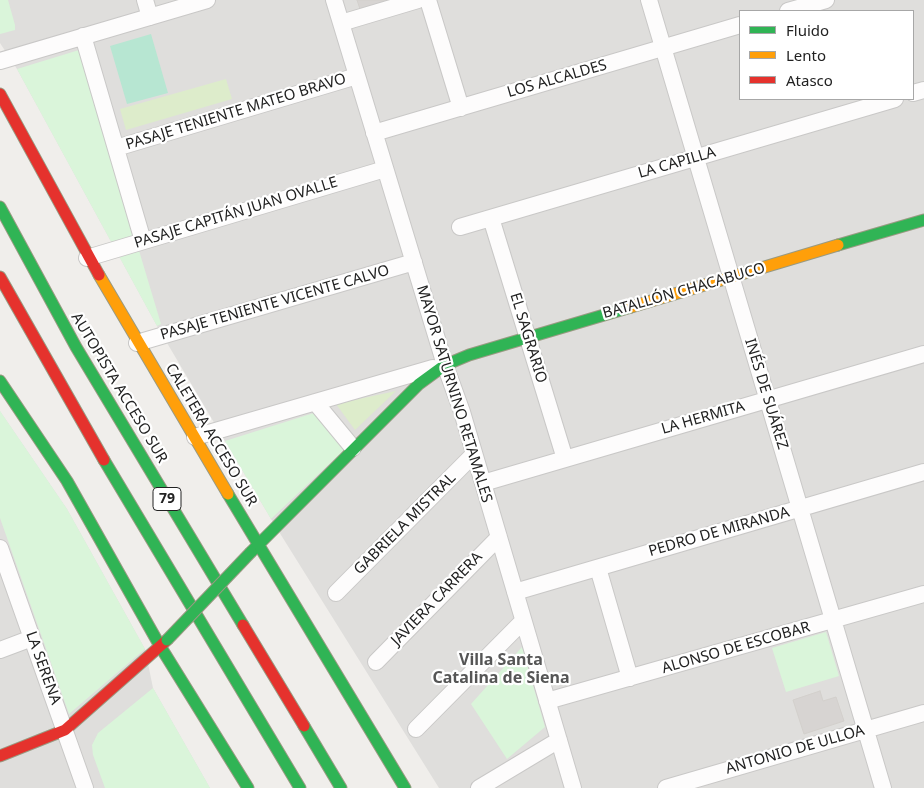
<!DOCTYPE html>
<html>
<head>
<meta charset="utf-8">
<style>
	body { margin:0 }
	#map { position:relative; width:924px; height:788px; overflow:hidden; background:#f0eeeb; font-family:"Noto Sans",sans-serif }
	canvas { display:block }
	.legend { position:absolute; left:739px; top:10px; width:175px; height:90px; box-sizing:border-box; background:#fff; border:1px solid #a7a7a7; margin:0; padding:6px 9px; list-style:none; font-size:15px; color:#222 }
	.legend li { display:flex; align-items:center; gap:10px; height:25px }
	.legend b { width:25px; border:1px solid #a7a7a7 }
</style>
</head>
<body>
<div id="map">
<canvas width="924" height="788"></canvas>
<ul class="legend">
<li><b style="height:6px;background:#30b455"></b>Fluido</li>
<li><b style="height:6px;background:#ff9f0a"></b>Lento</li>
<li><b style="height:6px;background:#e5322d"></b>Atasco</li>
</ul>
</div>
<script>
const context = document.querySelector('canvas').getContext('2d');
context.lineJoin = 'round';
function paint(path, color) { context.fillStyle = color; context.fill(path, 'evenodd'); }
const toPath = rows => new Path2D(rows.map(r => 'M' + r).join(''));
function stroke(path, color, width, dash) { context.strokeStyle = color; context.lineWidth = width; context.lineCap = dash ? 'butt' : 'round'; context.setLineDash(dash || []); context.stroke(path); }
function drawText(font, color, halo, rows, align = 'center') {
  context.font = font + ' "Noto Sans",sans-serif'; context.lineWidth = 4.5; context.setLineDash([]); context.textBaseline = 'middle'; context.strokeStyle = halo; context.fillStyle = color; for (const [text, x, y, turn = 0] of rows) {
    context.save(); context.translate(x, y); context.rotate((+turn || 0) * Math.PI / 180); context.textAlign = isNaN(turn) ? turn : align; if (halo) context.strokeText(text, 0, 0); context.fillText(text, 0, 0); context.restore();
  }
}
paint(toPath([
	[0,0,924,0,924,788,439,788,271,519,157,326,17,69,0,43],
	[740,11,913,11,913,99,740,99],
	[0,411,67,509,145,649,153,688,210,788,0,788]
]), '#dfdedc');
paint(toPath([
	[226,79,232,99,126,130,120,109],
	[396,391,355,430,336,404]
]), '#ddeccb');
paint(toPath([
	[0,0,8,0,15,25,15,30,0,34],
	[79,50,161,324,157,326,17,69],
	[0,411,67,509,145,649,69,714,0,518],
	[317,412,348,446,271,519,225,441],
	[826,632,839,676,786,692,772,648],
	[522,647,545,727,507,759,471,704],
	[153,688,210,788,105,788,93,755,92,745,98,733]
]), '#daf5da');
paint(toPath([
	[151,34,168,93,127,104,110,46]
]), '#b7e6d2');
const building = toPath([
	[357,0,397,0,361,12,357,0],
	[820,691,823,701,836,697,844,721,804,734,793,700,820,691]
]);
paint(building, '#d7d4d2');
stroke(building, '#d3d0cc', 1);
const street = toPath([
	[145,0,150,17],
	[334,0,445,365,462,412,573,788],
	[428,0,461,108],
	[649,0,883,788],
	[788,11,826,0],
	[341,23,418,0],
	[83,36,143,241],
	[0,61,207,0],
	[913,93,924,90],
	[374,133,740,25],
	[116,148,357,76],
	[491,218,565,459],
	[460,227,895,99],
	[87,258,385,169],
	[137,343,414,262],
	[315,402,353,448],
	[195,437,433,368],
	[483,483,924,354],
	[0,548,85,788],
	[598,568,630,678],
	[515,592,924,472],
	[336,593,474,454],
	[0,650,32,638],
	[376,662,499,537],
	[547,701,924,594],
	[416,729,523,621],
	[479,788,559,740],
	[666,788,924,713]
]);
const fast = toPath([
	[0,207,76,347,243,625],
	[838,245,924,220],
	[0,381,67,481,160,646,248,788],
	[104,460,300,788],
	[228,494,405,788],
	[251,552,419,384,445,365,469,355,631,307],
	[304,726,341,788]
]);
const slow = toPath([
	[99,275,228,494],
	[631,307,838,245]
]);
const jam = toPath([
	[0,94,99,275],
	[0,277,104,460],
	[243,625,304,726],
	[0,756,65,730,167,640]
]);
stroke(street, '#c9c8c7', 18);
stroke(fast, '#999a82', 13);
stroke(slow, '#999a82', 13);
stroke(jam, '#999a82', 13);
stroke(street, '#fdfcfc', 16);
stroke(fast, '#30b455', 11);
stroke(slow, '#ff9f0a', 11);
stroke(jam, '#e5322d', 11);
const fastBridge = toPath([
	[167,640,251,552]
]);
stroke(fastBridge, '#999a82', 13, []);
stroke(fastBridge, '#30b455', 11);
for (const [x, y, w] of [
	[167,499,28]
]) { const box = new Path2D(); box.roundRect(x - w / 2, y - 11.5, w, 23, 4); context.fillStyle = '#fff'; context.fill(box); stroke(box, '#222', 1); }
drawText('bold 14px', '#222', null, [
	["79",167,499]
]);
drawText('15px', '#222', '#fff', [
	["LOS ALCALDES",557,79,-16],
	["PASAJE TENIENTE MATEO BRAVO",236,112,-17],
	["LA CAPILLA",677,163,-16],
	["PASAJE CAPITÁN JUAN OVALLE",236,213,-17],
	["BATALLÓN CHACABUCO",684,291,-16],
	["PASAJE TENIENTE VICENTE CALVO",275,303,-16],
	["EL SAGRARIO",528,338,73],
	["AUTOPISTA ACCESO SUR",119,388,59],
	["MAYOR SATURNINO RETAMALES",454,394,73],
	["INÉS DE SUÁREZ",766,394,73],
	["LA HERMITA",703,418,-16],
	["CALETERA ACCESO SUR",211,435,59],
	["GABRIELA MISTRAL",405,524,-45],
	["PEDRO DE MIRANDA",719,532,-16],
	["JAVIERA CARRERA",437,599,-46],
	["ALONSO DE ESCOBAR",736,648,-16],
	["LA SERENA",43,668,70],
	["ANTONIO DE ULLOA",795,750,-16]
]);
drawText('bold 16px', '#555', '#fff', [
	["Villa Santa",501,660],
	["Catalina de Siena",501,678]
]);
</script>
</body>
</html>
